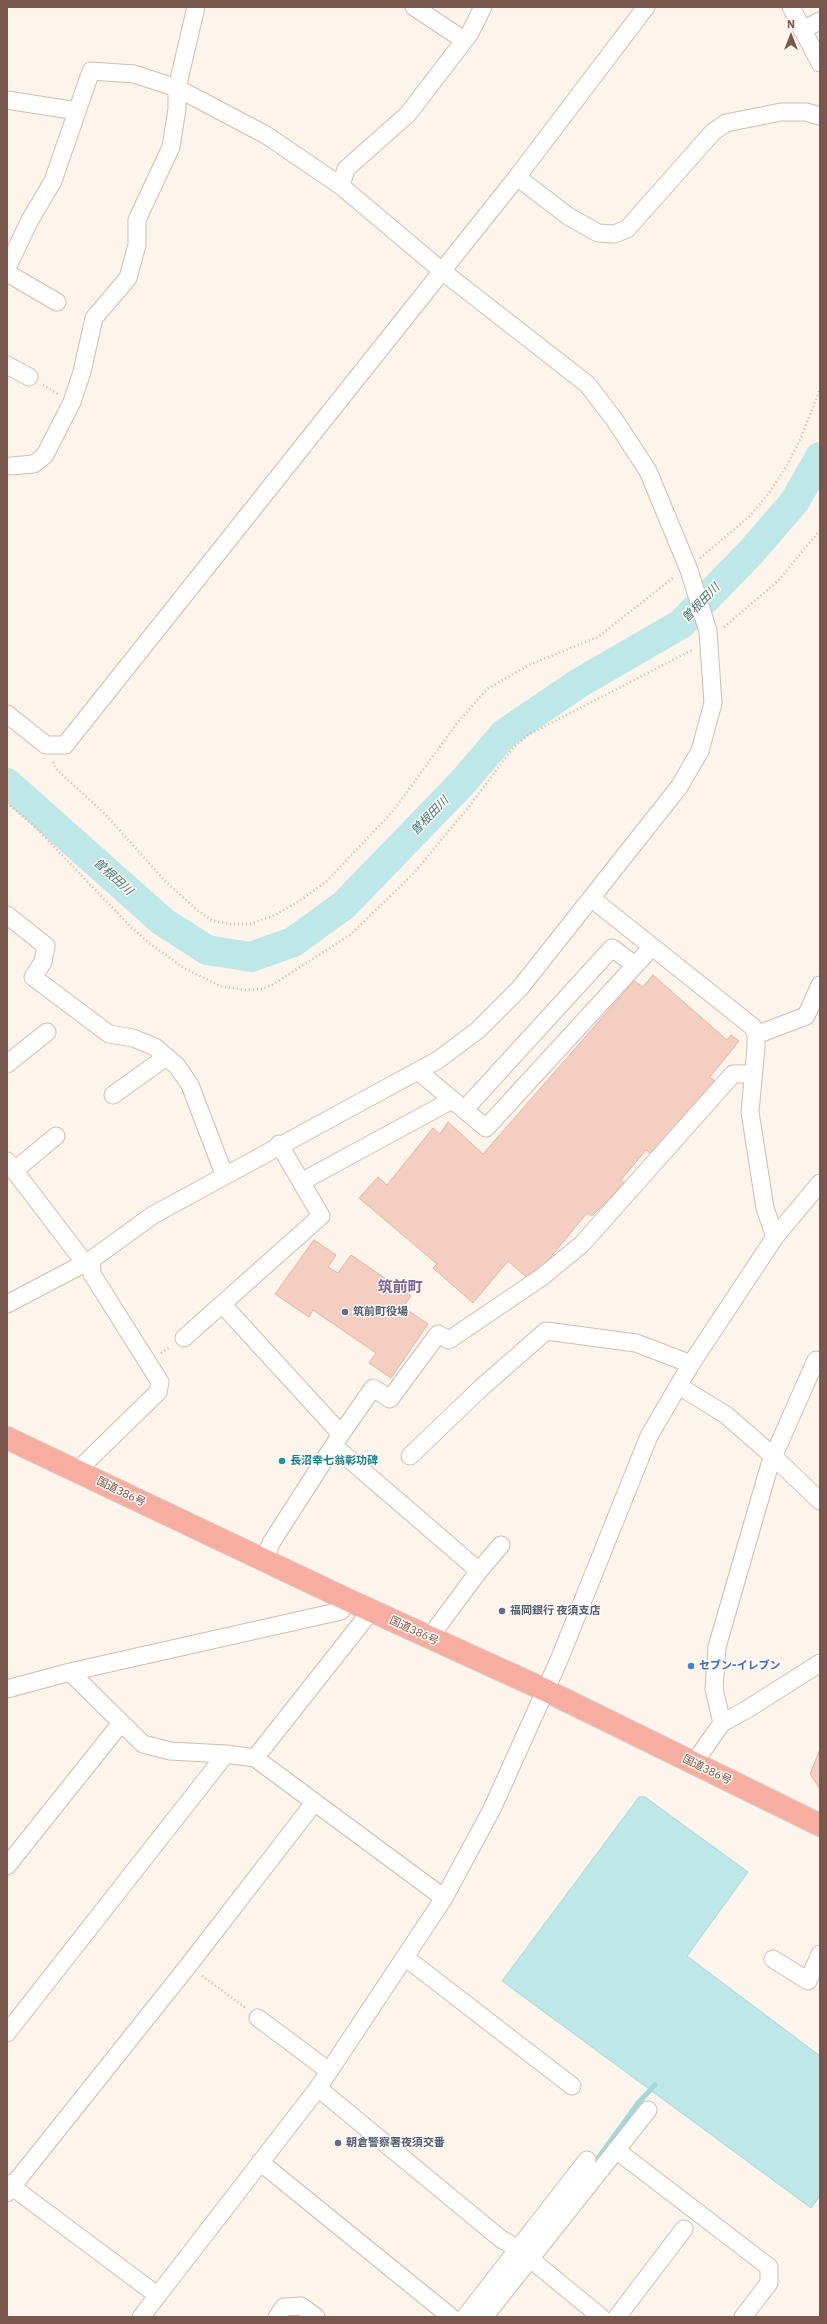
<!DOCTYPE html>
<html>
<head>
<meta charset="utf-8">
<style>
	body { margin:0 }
	#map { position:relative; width:827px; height:2324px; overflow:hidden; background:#fdf4eb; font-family:"IBM Plex Sans",sans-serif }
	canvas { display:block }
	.frame { position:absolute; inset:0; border:8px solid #7a574c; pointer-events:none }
	.north { position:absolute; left:771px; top:16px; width:40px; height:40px; -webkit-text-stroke:3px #fff8f2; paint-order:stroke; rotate:0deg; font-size:11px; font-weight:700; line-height:16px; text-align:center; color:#7a574c }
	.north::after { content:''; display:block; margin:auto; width:14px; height:18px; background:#7a574c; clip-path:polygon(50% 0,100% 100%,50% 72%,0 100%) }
</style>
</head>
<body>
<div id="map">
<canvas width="827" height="2324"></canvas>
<div class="frame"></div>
<div class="north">N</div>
</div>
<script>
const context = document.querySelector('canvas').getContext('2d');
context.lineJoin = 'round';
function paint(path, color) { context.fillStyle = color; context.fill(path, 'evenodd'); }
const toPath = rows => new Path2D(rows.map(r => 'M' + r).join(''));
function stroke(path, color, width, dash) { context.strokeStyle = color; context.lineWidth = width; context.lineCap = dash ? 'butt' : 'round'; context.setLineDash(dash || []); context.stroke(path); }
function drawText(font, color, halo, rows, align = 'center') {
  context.font = font + ' "IBM Plex Sans","Noto Sans JP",sans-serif'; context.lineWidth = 3; context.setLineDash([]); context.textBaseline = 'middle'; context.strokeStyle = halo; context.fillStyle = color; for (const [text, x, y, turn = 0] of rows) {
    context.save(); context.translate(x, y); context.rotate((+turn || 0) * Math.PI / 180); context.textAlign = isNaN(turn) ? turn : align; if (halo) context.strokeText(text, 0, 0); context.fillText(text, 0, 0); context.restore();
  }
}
const water = toPath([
	[639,1797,645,1797,748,1872,687,1956,820,2056,820,2196,811,2208,502,1981,639,1797]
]);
paint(water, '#bee7e8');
stroke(water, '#a3d9db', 1);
stroke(toPath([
	[590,2169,638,2103,655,2085]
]), '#a3d9db', 5);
stroke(toPath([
	[7,783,162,921,207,950,251,957,293,942,344,905,462,783,504,734,579,683,681,624,752,551,795,501,820,457]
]), '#bee7e8', 30);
const building = toPath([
	[653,975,727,1040,731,1035,739,1041,710,1077,716,1082,652,1155,646,1150,621,1180,624,1183,592,1216,587,1213,531,1281,508,1261,473,1303,433,1268,437,1264,359,1198,378,1177,387,1185,433,1128,440,1134,448,1122,483,1154,634,981,643,987,653,975],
	[314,1240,336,1255,328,1267,338,1273,351,1255,411,1296,403,1307,428,1324,391,1378,369,1363,376,1353,313,1310,309,1317,275,1294,314,1240],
	[820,1749,820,1789,810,1774,820,1749]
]);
paint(building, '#f4cfc1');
stroke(building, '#e7b3a1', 1);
const minor = toPath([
	[414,7,464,40],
	[791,7,820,63],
	[802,30,820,21],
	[7,100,77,111],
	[517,177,568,216,598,233,614,234,627,229,713,132,726,123,781,112,806,112,820,116],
	[341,186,346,169,408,114,470,33,483,7],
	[7,268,30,220,53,181,91,71,134,74,177,88,266,135,341,186,442,271,587,384,614,419,648,471,689,570,708,631,713,703,700,751,679,787,520,988,478,1030,438,1060,153,1215,91,1260,92,1274,160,1382,158,1392,77,1471],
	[7,273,57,302],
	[7,365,29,377],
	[11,466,34,464,45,455,72,402,82,372,94,318,128,278,137,245,137,220,171,147,177,109,177,88,196,7],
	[7,714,46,745,65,745,517,177,646,7],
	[591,898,753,1027,756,1035,756,1047,750,1112,765,1208,775,1237],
	[7,915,46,946,43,962,33,977,109,1034,133,1038,155,1047,177,1066,190,1085,224,1174],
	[756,1035,806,1016,820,985],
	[7,1064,47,1032],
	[418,1071,486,1128,652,947],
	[113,1095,166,1057],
	[464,1110,612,948,635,965],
	[7,1161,84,1262],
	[15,1170,56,1136],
	[301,1182,452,1100],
	[7,1304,91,1260],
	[223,1305,341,1434,271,1543,265,1560],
	[184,1338,321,1216,279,1144],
	[679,1386,726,1415,773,1456,820,1501],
	[341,1434,373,1388,390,1399,438,1334,449,1340,542,1277,582,1244,733,1074,753,1074],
	[334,1446,479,1571],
	[410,1456,481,1388,546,1331,636,1343,691,1364],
	[431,1639,438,1626,479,1571,501,1545],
	[70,1672,143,1744,170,1751,226,1754,255,1758,444,1898],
	[7,1689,70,1672,341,1611,348,1600],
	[722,1723,714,1689,717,1647,770,1464,816,1360],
	[255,1758,371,1611],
	[694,1763,722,1723,746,1710,820,1663],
	[7,1866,121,1723],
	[406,1958,572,2086],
	[773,1959,808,1981,820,1954],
	[258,2018,329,2071],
	[7,2033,226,1754],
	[318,2088,501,2239,517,2248,601,2317],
	[616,2150,769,2267,769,2283,743,2317],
	[260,2162,451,2317],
	[7,2183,157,2295],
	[7,2193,188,1966,314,1803],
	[141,2317,318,2088,444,1898,492,1809,559,1660,649,1436,691,1364,775,1237,820,1183],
	[277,2317,284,2307,301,2306,316,2317],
	[465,2317,587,2160],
	[484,2317,648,2110],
	[617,2317,684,2229]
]);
const highway = toPath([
	[7,1438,348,1600,545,1690,820,1825]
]);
stroke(minor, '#d3bcb2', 19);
stroke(highway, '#dad0cd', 24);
stroke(toPath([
	[43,385,58,394],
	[700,558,749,517,769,493,786,467,800,440,820,389],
	[724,627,778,581,820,530],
	[53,762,56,769,105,814,166,882,197,910,213,921,231,924,250,924,275,915,301,900,327,881,393,811,458,722,487,689,531,664,598,637,674,577],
	[7,803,33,825,131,927,149,943,184,968,220,986,245,990,262,989,272,985,350,935,413,874,467,809,514,747,528,735,692,650],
	[161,1353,170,1347],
	[202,1976,246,2008]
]), '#d9b2a3', 2.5, [1, 3]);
stroke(minor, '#fff', 17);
stroke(highway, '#f8ada1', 22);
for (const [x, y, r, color] of [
	[345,1312,4,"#5c6f8a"],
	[282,1461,4,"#0f9aa8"],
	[502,1611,4,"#5c6f8a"],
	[691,1666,4,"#3f7fe0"],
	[338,2143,4,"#5c6f8a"]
]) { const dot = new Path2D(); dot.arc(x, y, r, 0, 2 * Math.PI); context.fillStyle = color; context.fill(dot); stroke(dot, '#fff8f2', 1.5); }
drawText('bold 11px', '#4e5e75', '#fff8f2', [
	["筑前町役場",353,1312],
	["福岡銀行 夜須支店",510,1611],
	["朝倉警察署夜須交番",346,2143]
], 'left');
drawText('bold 11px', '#0d838f', '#fff8f2', [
	["長沼幸七翁彰功碑",290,1461]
], 'left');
drawText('11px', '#7a574c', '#fff8f2', [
	["国道386号",121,1492,26],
	["国道386号",414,1631,25],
	["国道386号",707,1770,26]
]);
drawText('bold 11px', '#366cbe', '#fff8f2', [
	["セブン-イレブン",699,1666]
], 'left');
drawText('italic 12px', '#3e7c7f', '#fff8f2', [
	["曽根田川",701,603,-46],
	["曽根田川",430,816,-46],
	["曽根田川",113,877,42]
]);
drawText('bold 15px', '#7e6595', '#fff8f2', [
	["筑前町",400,1288]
]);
</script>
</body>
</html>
